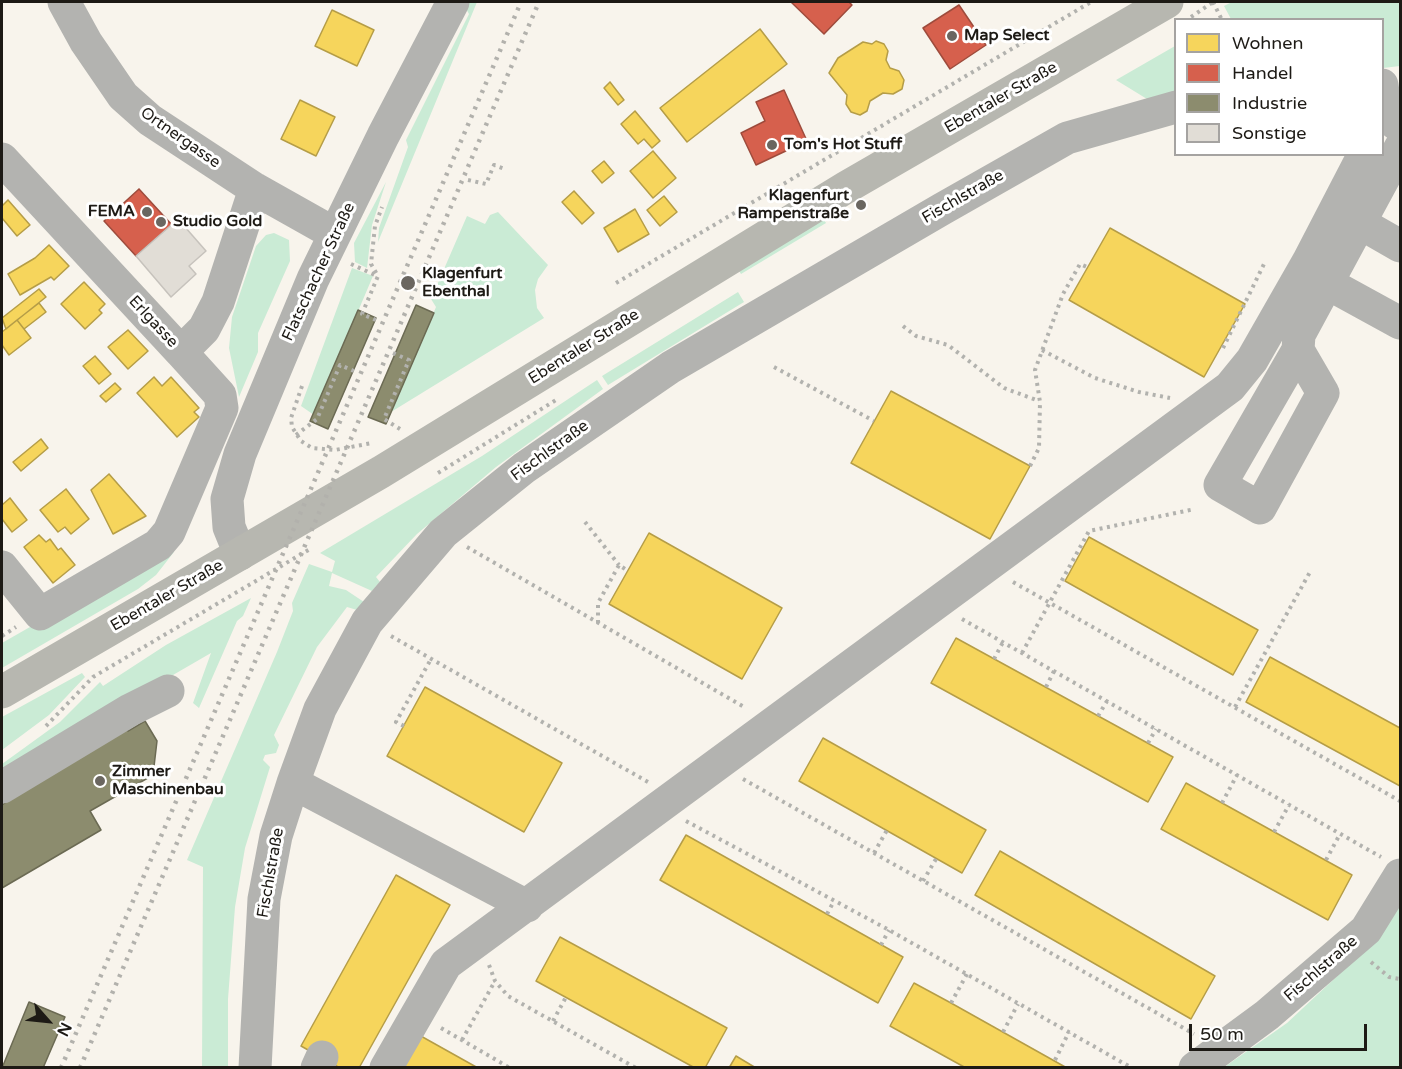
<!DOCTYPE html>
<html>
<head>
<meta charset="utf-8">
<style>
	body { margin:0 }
	#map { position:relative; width:1402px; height:1069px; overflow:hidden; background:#f8f4ec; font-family:"Varela Round",sans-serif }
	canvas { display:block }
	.frame { position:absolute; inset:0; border:3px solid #1d1a15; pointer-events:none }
	.legend { position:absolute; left:1174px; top:18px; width:210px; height:138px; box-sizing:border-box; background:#fff; border:2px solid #a5a3a1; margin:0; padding:8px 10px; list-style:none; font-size:18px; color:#1d1a15 }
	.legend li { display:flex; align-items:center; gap:12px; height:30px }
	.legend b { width:30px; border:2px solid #a5a3a1 }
	.north { position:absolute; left:18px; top:991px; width:60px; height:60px; -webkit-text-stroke:4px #fff; paint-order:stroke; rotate:117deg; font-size:16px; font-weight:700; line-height:24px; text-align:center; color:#1d1a15 }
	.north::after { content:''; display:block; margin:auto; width:21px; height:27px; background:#1d1a15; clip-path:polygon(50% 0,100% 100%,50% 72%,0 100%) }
	.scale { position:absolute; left:1189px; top:1024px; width:178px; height:27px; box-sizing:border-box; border:3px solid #1d1a15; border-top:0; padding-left:8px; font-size:18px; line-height:21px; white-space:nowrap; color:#1d1a15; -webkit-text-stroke:4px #fff; paint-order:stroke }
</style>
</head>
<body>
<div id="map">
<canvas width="1402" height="1069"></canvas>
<div class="frame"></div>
<ul class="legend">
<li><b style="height:16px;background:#f6d55c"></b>Wohnen</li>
<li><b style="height:16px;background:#d6604d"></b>Handel</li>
<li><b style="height:16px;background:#8c8c6e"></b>Industrie</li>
<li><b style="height:16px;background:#e1ddd6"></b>Sonstige</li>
</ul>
<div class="north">N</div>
<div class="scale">50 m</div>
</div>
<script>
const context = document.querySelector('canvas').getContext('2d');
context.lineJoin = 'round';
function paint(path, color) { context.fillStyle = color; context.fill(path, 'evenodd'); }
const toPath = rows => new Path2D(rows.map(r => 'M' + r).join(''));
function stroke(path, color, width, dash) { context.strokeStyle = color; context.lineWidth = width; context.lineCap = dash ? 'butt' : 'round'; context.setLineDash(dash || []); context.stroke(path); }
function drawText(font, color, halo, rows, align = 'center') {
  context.font = font + ' "Varela Round",sans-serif'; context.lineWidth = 6; context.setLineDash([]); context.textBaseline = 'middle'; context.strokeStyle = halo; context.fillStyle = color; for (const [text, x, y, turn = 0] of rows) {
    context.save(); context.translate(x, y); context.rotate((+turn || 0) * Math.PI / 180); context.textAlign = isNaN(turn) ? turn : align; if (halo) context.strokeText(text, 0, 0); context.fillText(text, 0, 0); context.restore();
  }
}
paint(toPath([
	[467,2,477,2,378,242,379,228,408,147,406,140,469,14,465,7],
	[1232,2,1400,2,1400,66,1383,68,1382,20,1231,19,1224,6],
	[1175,46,1175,94,1147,99,1116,80],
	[386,182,372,225,367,268,355,262,354,243],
	[498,212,548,265,538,279,535,290,537,308,544,318,391,412,436,307,431,299,467,216,485,224,490,215],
	[822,216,826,223,741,274,736,266],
	[274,233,289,240,290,261,258,333,258,352,239,397,229,348,232,317,256,246,266,235],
	[352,268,373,276,314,415,301,406],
	[738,292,744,302,608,385,602,376],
	[597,380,603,389,496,467,417,534,376,577,380,582,372,591,332,573,329,586,346,590,364,602,357,610,347,607,317,647,274,735,279,745,276,753,265,755,263,760,270,767,245,848,235,907,228,999,228,1067,202,1067,203,867,187,860,277,652,293,611,292,603,309,564,332,572,335,561,320,553,482,456],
	[174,552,156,575,138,589,2,668,2,643,135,567],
	[251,598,243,616,237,621,199,708,193,703,211,653,2,774,2,764,60,722,100,682,103,686,166,645],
	[82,673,85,677,49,715,2,750,2,717],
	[1400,901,1400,1067,1223,1068,1287,1023,1379,937]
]), '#caebd5');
const homes = toPath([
	[332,10,374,30,357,66,315,46,332,10],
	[760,29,787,64,687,142,660,108,760,29],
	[876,41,884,44,888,51,886,60,890,68,899,71,904,80,902,89,893,94,883,93,870,101,867,111,860,115,851,112,846,104,847,95,829,73,838,58,863,42,872,44,876,41],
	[610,82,624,100,618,105,604,88,610,82],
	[300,100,335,117,316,156,281,139,300,100],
	[635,111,660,141,652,148,644,139,638,144,621,124,635,111],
	[653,151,676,178,653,198,630,171,653,151],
	[604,161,614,173,602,183,592,171,604,161],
	[574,191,594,213,582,224,562,202,574,191],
	[664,196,677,212,660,226,647,210,664,196],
	[8,200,30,225,17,236,2,218,2,206,8,200],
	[635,209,649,234,618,252,604,228,635,209],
	[1110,228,1245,304,1204,377,1069,300,1110,228],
	[49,245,69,266,54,280,51,277,20,295,8,274,35,258,49,245],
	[84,282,105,304,99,310,102,313,85,329,61,304,84,282],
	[39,289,46,297,6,329,2,318,39,289],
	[39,303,46,312,24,329,17,320,39,303],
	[17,320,31,338,9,355,2,345,2,332,17,320],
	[128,330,148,351,128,369,108,347,128,330],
	[95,356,111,374,99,384,83,366,95,356],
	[154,377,162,386,171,377,199,408,194,412,199,417,177,437,137,393,154,377],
	[115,383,121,389,106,402,100,396,115,383],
	[891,391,1030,466,990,539,851,463,891,391],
	[41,439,48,448,21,471,13,462,41,439],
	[109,474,146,516,113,534,91,490,109,474],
	[66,489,89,519,71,534,65,527,58,532,40,510,66,489],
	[10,498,27,520,12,532,2,519,2,505,10,498],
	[649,533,782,608,742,679,609,604,649,533],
	[39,535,46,542,50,539,58,550,61,548,75,565,53,583,24,547,39,535],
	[1089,537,1258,630,1233,675,1065,581,1089,537],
	[956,638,1173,757,1148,802,931,683,956,638],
	[1270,657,1400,728,1400,786,1246,702,1270,657],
	[425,687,562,763,524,832,387,756,425,687],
	[823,738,986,830,962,873,799,781,823,738],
	[1186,783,1352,875,1328,920,1161,829,1186,783],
	[686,835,903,957,878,1003,660,880,686,835],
	[1000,851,1215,976,1191,1019,975,895,1000,851],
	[396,875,450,905,359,1068,340,1068,301,1046,396,875],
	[560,937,727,1028,705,1068,695,1068,536,981,560,937],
	[914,983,951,1003,1067,1068,966,1068,890,1026,914,983],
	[419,1035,478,1068,401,1068,419,1035],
	[736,1056,756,1068,729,1068,736,1056]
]);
paint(homes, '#f6d55c');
stroke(homes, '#b59d47', 1.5);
const shops = toPath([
	[791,2,849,2,852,5,824,34,791,2],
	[959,5,986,45,950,69,923,28,959,5],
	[784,90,807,141,756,165,741,133,765,121,756,102,784,90],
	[139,189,172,225,136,256,104,221,139,189]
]);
paint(shops, '#d6604d');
stroke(shops, '#9e4b3c', 1.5);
const industry = toPath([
	[416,305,434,313,386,424,368,417,416,305],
	[358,310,376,318,328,429,310,421,358,310],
	[121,720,128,731,145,721,157,741,153,775,90,811,101,830,2,888,2,805,121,720],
	[29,1002,65,1017,43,1068,2,1068,29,1002]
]);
paint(industry, '#8c8c6e');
stroke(industry, '#6b6a53', 1.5);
const building = toPath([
	[178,219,206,251,189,266,196,274,171,297,136,256,178,219]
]);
paint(building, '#e1ddd6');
stroke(building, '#c6c2bc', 1.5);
stroke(toPath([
	[1213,2,1222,20],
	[1191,17,1213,2],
	[468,180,486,184,494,165,505,169],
	[351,264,377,276],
	[616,283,1091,2],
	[376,320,362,314,378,276,371,264,375,226,382,207],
	[903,326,916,336,948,345,1004,388,1039,401],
	[1223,348,1264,264],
	[1042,350,1095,378,1139,392,1170,398],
	[393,353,409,360,384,419,400,429],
	[774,367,874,421],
	[302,386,291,418,292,427,301,441,312,448,335,450,372,443],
	[296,435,317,419,340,365,354,371],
	[1030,466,1039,448,1040,402,1035,370,1063,294,1080,264,1087,267],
	[438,473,556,400],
	[585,522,619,565],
	[467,547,746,708],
	[1013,582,1400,801],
	[962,619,1381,857],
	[598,623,598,603,619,565,628,571],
	[2,636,16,627],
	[391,636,648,782],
	[1022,653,1089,531,1195,509],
	[994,659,1003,642],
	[1046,687,1054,671],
	[1235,707,1310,572],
	[1098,716,1107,701],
	[46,726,93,677,310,549],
	[404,726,396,722,431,659],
	[1148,743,1156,729],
	[743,779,1194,1034],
	[1222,803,1237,775],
	[686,821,889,930,1132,1068],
	[1274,832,1289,805],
	[874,853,887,830],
	[1326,860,1340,834],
	[923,881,936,859],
	[827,914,834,901],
	[881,945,889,930],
	[1371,962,1389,977,1400,979],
	[489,965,495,981,508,996,636,1068],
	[951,1003,967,974],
	[553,1021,566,997],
	[441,1028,510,1068],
	[1003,1032,1018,1004],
	[462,1040,495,981],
	[1055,1060,1069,1032]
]), '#b2b2ae', 4, [3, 4.5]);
stroke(toPath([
	[64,2,86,42,123,96,150,120,255,189,335,234],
	[1382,85,1385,106,1395,123,1400,126],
	[2,159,181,352,204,329,218,302,255,189],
	[1360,223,1400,246],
	[1327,283,1400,323],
	[1298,350,1323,393,1260,508,1220,485,1298,350,1299,335,1400,148],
	[240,554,229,527,227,499,240,454,313,279,383,136,453,2],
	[2,567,40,614,158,545,169,532,222,408,220,395,181,352],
	[293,783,527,906],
	[2,787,130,710,168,691],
	[255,1068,264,899,276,836,293,783,320,709,367,622,443,533,524,468,671,367,942,209,1067,138,1176,107],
	[317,1068,322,1057],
	[386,1068,446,964,1230,387,1252,360,1308,262,1364,154],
	[1195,1068,1267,1015,1366,930,1400,875]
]), '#b3b3b0', 33);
stroke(toPath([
	[2,692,381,472,845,188,1167,2]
]), '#b7b7b0', 33);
stroke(toPath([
	[61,1068,521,2],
	[80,1068,539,2]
]), '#b2b1ac', 4.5, [3, 6]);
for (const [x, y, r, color] of [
	[952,36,6,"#6a6660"],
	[772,145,6,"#6a6660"],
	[861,205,6,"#6a6660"],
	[147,212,6,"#6a6660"],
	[161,222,6,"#6a6660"],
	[408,283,8,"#6a6660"],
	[100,781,6,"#6a6660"]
]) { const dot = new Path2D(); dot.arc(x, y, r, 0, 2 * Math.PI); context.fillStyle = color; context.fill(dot); stroke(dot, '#fff', 2); }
drawText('bold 16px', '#1d1a15', '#fff', [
	["Map Select",964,36],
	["Tom's Hot Stuff",784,145],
	["Klagenfurt",849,196,"right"],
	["Rampenstraße",849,214,"right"],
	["FEMA",135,212,"right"],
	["Studio Gold",173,222],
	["Klagenfurt",422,274],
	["Ebenthal",422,292],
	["Zimmer",112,772],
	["Maschinenbau",112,790]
], 'left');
drawText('16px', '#1d1a15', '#fff', [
	["Ebentaler Straße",1001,98,-30],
	["Ortnergasse",180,138,35],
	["Fischlstraße",963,197,-30],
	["Flatschacher Straße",319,272,-65],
	["Erlgasse",153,322,47],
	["Ebentaler Straße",584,347,-32],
	["Fischlstraße",550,451,-36],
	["Ebentaler Straße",167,596,-30],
	["Fischlstraße",271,873,-80],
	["Fischlstraße",1321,969,-41]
]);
</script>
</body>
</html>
